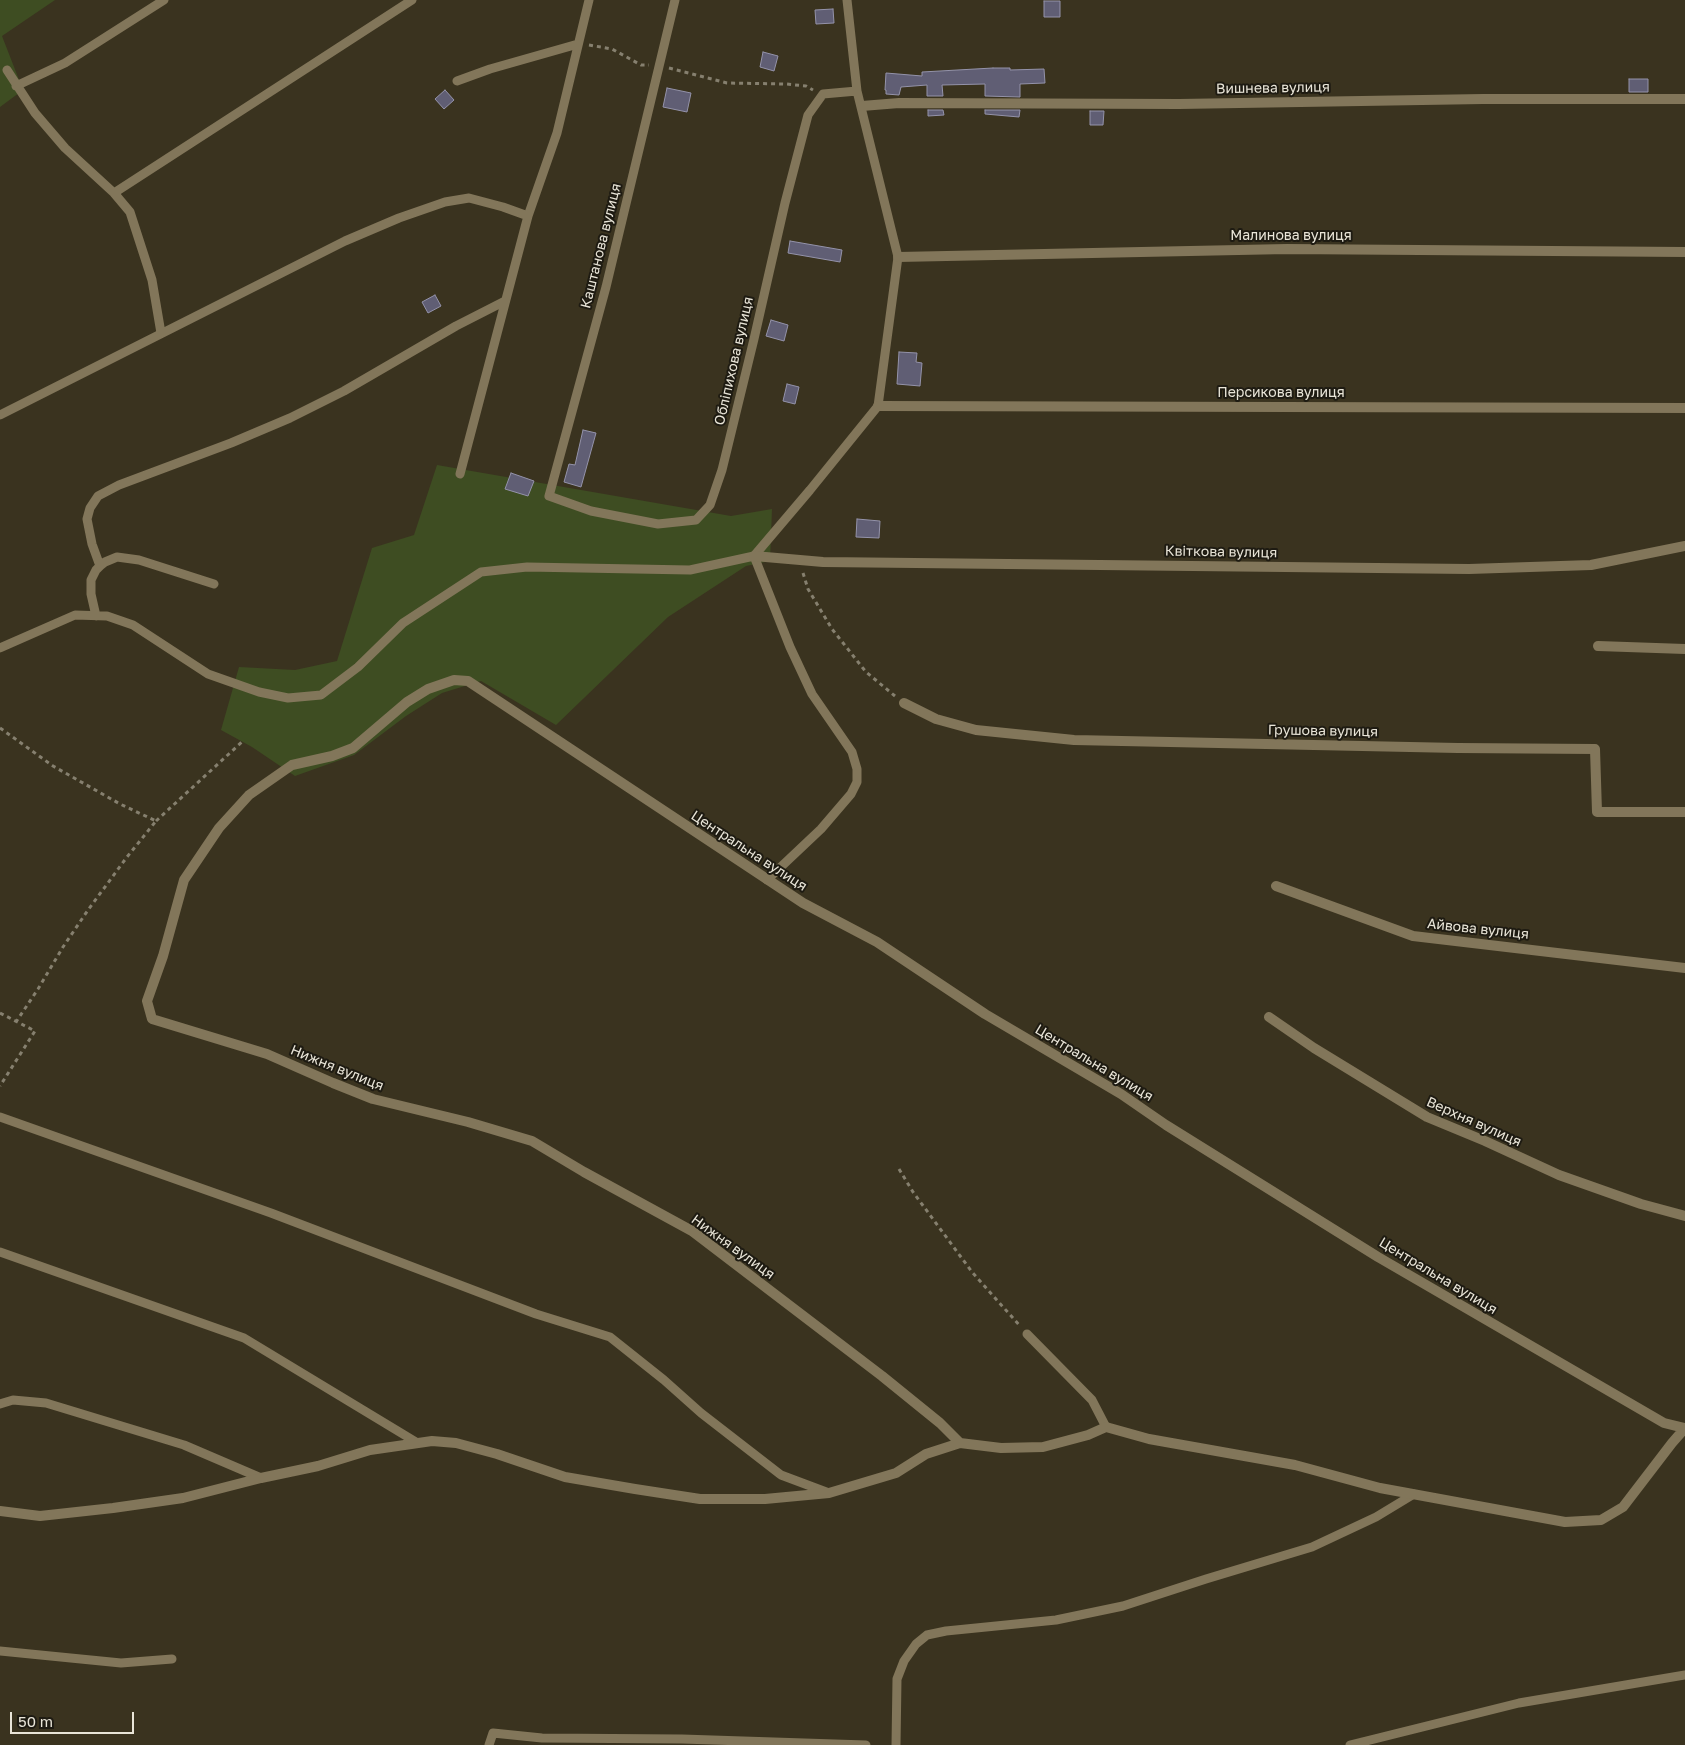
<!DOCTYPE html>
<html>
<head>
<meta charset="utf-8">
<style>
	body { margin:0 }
	#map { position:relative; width:1685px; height:1745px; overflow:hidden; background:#3a331f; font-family:"Golos Text",sans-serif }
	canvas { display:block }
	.scale { position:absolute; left:10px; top:1712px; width:124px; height:22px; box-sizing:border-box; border:2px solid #e9e5d8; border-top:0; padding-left:6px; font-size:15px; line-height:18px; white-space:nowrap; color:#e9e5d8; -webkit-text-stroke:4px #1e1b12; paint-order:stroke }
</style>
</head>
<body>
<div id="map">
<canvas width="1685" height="1745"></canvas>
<div class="scale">50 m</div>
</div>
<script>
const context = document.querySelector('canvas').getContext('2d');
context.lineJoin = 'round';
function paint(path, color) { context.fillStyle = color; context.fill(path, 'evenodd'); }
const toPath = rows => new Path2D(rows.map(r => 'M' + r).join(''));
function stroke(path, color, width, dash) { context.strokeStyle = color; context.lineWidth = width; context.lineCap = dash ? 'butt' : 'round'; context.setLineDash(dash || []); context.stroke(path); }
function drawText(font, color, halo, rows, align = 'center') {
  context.font = font + ' "Golos Text",sans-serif'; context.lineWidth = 4; context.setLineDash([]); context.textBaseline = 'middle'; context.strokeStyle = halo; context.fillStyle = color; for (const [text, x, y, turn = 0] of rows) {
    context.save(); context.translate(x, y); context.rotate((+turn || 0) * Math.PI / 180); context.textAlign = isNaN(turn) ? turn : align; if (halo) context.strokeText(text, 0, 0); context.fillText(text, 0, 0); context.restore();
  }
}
paint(toPath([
	[0,0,55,0,2,36,23,90,0,107],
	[437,465,731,516,772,509,770,561,746,566,668,617,556,725,481,681,442,693,406,716,354,755,295,776,252,747,221,730,239,667,295,670,337,661,372,548,414,535]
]), '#3e4d22');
const building = toPath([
	[1044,1,1060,1,1060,17,1044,17,1044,1],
	[833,9,834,23,816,24,815,10,833,9],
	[763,52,778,56,774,71,760,67,763,52],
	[993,68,1010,68,1010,70,1044,69,1045,83,1020,84,1020,97,985,96,985,84,942,85,943,96,927,96,927,85,901,87,899,95,886,94,886,90,885,90,886,73,922,76,922,72,993,68],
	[1629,79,1648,79,1648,92,1629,92,1629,79],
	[667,88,691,93,687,112,663,107,667,88],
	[445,90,454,100,444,109,435,99,445,90],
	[928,110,943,110,944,115,928,116,928,110],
	[985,110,1020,110,1019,117,985,114,985,110],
	[1090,111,1104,111,1103,125,1090,125,1090,111],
	[790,241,842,250,840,262,788,253,790,241],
	[435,295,441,306,428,313,422,302,435,295],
	[771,320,788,325,784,341,766,336,771,320],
	[899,352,917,353,916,362,922,363,920,386,897,384,899,352],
	[787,384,799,387,795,404,783,401,787,384],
	[583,430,596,433,581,487,564,482,569,464,575,465,583,430],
	[511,473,534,481,528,496,505,489,511,473],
	[857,519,880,521,879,538,856,537,857,519]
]);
paint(building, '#605e74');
stroke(building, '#9493aa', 1);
stroke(toPath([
	[589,45,612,49,641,65,649,65],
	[669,68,727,83,786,84,806,86,813,90],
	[803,573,808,589,832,629,866,672,895,696],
	[0,728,53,766,120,804,156,821,127,857,88,910,63,947,38,989,16,1022],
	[156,821,244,740],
	[0,1013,35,1031,0,1086],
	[899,1169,913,1192,972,1272,1020,1326]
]), '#86806f', 3, [4, 4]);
stroke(toPath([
	[675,0,606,287,549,496,591,511,658,524,696,520,710,505,722,470,754,339,785,203,808,115,823,94,857,91],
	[7,70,35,113,65,148,114,193,130,212,152,280,161,333],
	[457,81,490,69,578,44],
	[16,86,65,63,164,0],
	[114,193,412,0],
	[0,415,345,241,399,218,445,202,469,198,503,207,528,216],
	[460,474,528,216,557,133,589,0],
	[754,556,790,647,812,694,852,752,857,769,857,782,851,794,821,829,767,880],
	[100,566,92,544,87,519,90,508,98,496,119,485,231,443,290,418,344,391,456,326,505,301],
	[96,616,91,594,91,580,96,570,100,566,105,562,117,557,139,560,214,584],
	[0,648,75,615,107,616,133,625,208,674,259,692,288,698,321,695,358,667,403,623,481,572,527,567,690,570,754,556,810,490,878,406,898,257,857,91,847,0],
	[0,1117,271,1213,536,1314,610,1337,664,1380,701,1413,781,1475,829,1493],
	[0,1252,244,1338,416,1442],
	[1027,1334,1092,1400,1106,1427],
	[0,1404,13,1400,46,1403,184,1445,261,1478],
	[0,1651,121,1663,172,1659],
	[489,1745,493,1733,542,1738,682,1739,866,1745],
	[896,1745,897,1679,904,1661,916,1644,927,1635,946,1631,1056,1620,1123,1606,1206,1579,1312,1547,1376,1517,1414,1494],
	[1350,1745,1519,1703,1685,1675]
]), '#82765a', 9);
stroke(toPath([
	[862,106,899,103,1179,104,1483,99,1685,99],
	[898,257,1287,249,1685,252],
	[878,406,1685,408],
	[754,556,823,562,1469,569,1591,565,1685,546],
	[1598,646,1685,649],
	[904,703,936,719,976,730,1074,740,1458,748,1595,749,1597,812,1685,812],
	[1276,886,1413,936,1685,968],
	[1269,1017,1314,1048,1427,1117,1485,1141,1559,1175,1641,1204,1685,1216],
	[960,1443,940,1423,882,1376,692,1231,584,1172,532,1141,468,1122,373,1099,333,1083,267,1054,152,1019,147,1001,163,956,184,880,219,828,249,795,292,765,332,756,353,748,407,702,428,689,454,680,468,681,803,903,877,942,985,1014,1121,1094,1166,1125,1378,1257,1664,1423,1684,1428],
	[0,1511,40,1516,113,1508,183,1498,261,1478,318,1466,370,1450,432,1441,456,1443,497,1454,565,1477,635,1489,700,1499,765,1499,829,1493,896,1473,926,1454,960,1443,1001,1448,1043,1447,1088,1435,1106,1427,1149,1439,1295,1465,1380,1488,1565,1522,1601,1520,1623,1507,1672,1443,1685,1428]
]), '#82765a', 10);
drawText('14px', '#e9e5d8', '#1e1b12', [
	["Вишнева вулиця",1273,88,-1],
	["Малинова вулиця",1291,236],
	["Каштанова вулиця",601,246,-76],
	["Обліпихова вулиця",734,361,-77],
	["Персикова вулиця",1281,393],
	["Квіткова вулиця",1221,552,1],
	["Грушова вулиця",1323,731,1],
	["Центральна вулиця",749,851,33],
	["Айвова вулиця",1478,929,6],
	["Центральна вулиця",1094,1063,31],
	["Нижня вулиця",337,1068,22],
	["Верхня вулиця",1474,1122,24],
	["Нижня вулиця",733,1247,36],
	["Центральна вулиця",1438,1276,31]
]);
</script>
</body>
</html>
